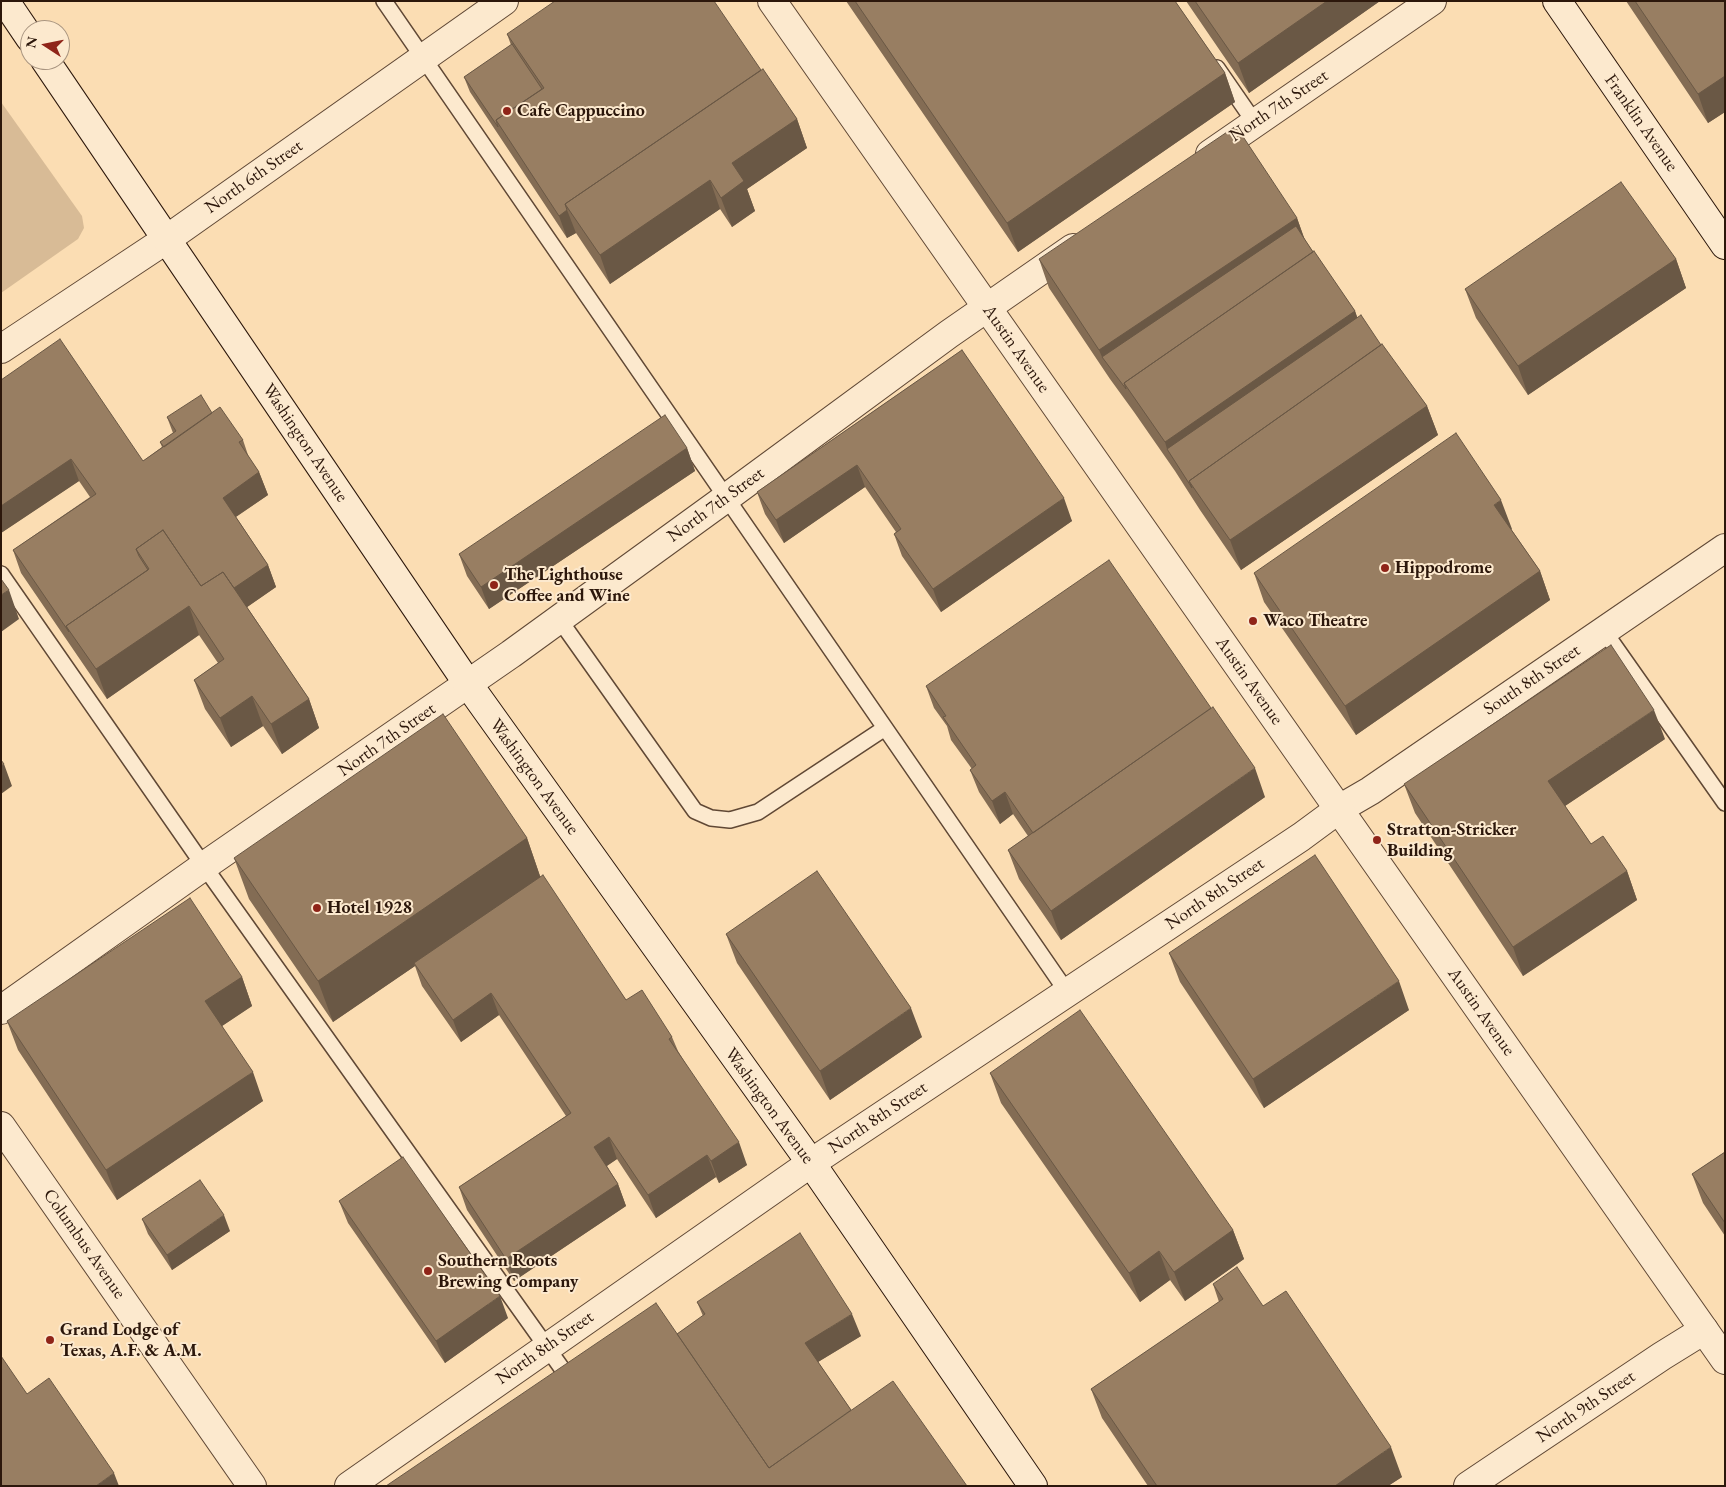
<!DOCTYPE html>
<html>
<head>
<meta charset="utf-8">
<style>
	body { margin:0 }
	#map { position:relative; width:1726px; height:1487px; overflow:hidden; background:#fbddb3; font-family:"EB Garamond",serif }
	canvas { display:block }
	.frame { position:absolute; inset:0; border:2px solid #2c170b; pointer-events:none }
	.north { position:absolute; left:20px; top:20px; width:50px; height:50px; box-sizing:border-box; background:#fce9ce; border:1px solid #a99580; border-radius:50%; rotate:281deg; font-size:14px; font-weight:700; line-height:20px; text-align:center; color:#2c170b }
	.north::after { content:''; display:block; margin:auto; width:18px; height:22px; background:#8f2418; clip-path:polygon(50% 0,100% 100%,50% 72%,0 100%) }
</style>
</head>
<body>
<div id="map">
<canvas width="1726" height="1487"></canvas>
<div class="frame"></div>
<div class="north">N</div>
</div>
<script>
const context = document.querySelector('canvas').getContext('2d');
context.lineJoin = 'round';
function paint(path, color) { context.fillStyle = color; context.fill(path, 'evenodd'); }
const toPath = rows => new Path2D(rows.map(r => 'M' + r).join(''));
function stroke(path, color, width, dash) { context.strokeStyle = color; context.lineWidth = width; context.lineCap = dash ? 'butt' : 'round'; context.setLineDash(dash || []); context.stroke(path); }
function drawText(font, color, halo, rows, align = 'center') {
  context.font = font + ' "EB Garamond",serif'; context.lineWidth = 4; context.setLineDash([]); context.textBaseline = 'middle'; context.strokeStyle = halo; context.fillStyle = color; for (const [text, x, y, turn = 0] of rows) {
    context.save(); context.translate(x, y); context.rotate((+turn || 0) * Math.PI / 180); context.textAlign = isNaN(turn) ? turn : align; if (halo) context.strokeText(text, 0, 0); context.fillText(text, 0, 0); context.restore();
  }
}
paint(toPath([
	[1,102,82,216,84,228,78,239,1,293]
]), '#d8bb96');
const service = toPath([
	[384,1,1067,992],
	[1217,68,1255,123],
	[1,574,204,866,573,1384],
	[559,619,695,811,711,818,730,820,758,812,885,728],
	[1604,631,1725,803]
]);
const minor = toPath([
	[1210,154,1432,1],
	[1,349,167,239,504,1],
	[1,1010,204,866,511,654,726,498,949,334,1073,248],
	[1,1126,252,1486],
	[349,1486,811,1163,1301,837,1339,809,1370,791,1725,548],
	[1468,1486,1662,1356,1704,1330]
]);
const tertiary = toPath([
	[772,1,1725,1360]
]);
const secondary = toPath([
	[5,1,30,38],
	[1557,1,1725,245],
	[45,60,468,684,811,1163,1033,1486]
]);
stroke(service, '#604835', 18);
stroke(minor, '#604835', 30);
stroke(tertiary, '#604835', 30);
stroke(secondary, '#2c170b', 30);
stroke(service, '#fce9ce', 15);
stroke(minor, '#fce9ce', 28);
stroke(tertiary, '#fce9ce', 28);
stroke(secondary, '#fce9ce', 28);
paint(toPath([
	[846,1,1175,1,1225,73,1235,102,1018,252],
	[1186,1,1380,1,1249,93],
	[1626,1,1725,1,1725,112,1708,123],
	[507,34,761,70,797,119,807,148,747,189,755,211,732,227,720,209,610,284,576,233,567,238,470,92,464,77,511,45],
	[1297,218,1305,240,1355,311,1357,317,1381,345,1427,406,1438,435,1241,570,1200,510,1175,471,1134,412,1110,379,1049,288,1039,259],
	[1676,259,1686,288,1528,395,1476,318,1465,289],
	[962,350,1072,521,941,612,902,556,894,534,896,532,865,487,784,543,765,514,757,492],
	[1,380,143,461,162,447,160,442,173,433,167,417,212,413,243,440,249,458,259,472,268,495,236,517,268,565,276,587,247,607,309,699,319,728,282,754,263,726,231,747,205,709,194,680,218,663,199,635,107,699,21,573,13,550,90,497,79,481,1,533],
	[687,448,695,471,489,609,467,576,459,554],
	[1511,529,1540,571,1550,600,1356,735,1264,602,1254,573,1512,529],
	[926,686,1265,797,1061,940,1019,879,1008,850,1028,836,1013,814,1000,824,979,792,970,770,972,769,951,740,947,726,934,708],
	[1665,739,1565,806,1591,844,1627,871,1637,900,1523,976,1415,813,1404,784],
	[527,838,540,876,626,1000,672,1037,678,1051,747,1165,719,1183,716,1177,656,1218,617,1159,607,1166,618,1184,626,1206,514,1281,467,1210,459,1187,566,1116,499,1015,461,1042,422,986,415,966,333,1022,249,899,234,858],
	[726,934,922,1037,830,1100,737,963],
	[1169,953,1409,1010,1264,1108,1180,982],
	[242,977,252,1006,222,1026,263,1101,117,1200,18,1050,7,1021],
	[990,1073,1233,1230,1244,1259,1185,1301,1170,1280,1140,1302,1001,1103],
	[1725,1152,1725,1236,1703,1203,1692,1174],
	[339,1201,508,1318,445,1363,348,1223],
	[142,1219,230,1231,172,1270,148,1234],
	[1213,1284,1263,1306,1402,1477,1388,1486,1148,1486,1102,1418,1091,1389,1219,1302],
	[697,1302,861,1336,818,1362,851,1410,677,1334,703,1316]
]), '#836c54');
paint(toPath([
	[1327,1,1380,1,1249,93,1238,63],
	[1225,73,1235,102,1018,252,1007,223],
	[1725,76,1725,112,1708,123,1698,94],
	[797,119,807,148,747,189,755,211,732,227,721,198,732,163],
	[710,180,720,209,610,284,600,255],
	[567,210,576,233,567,238,559,216],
	[1297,218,1307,247,1102,357,1099,350],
	[1676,259,1686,288,1528,395,1518,366],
	[1355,311,1365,340,1167,449,1165,442],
	[1427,406,1438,435,1241,570,1230,540],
	[687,448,695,471,489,609,481,587],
	[71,459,79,481,1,533,1,506],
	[857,465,865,487,784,543,776,520],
	[259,472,268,495,231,520,223,498],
	[1064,498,1072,521,941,612,933,589],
	[1501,500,1512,529,1505,534,1494,505],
	[268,565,276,587,240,612,232,589],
	[1540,571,1550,600,1356,735,1345,706],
	[9,590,19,619,1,632,1,595],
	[189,606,199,635,107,699,96,669],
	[252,696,263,726,231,747,220,718],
	[309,699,319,728,282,754,271,724],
	[1654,710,1665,739,1559,810,1548,781],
	[4,764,12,786,1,794,1,766],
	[1255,768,1265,797,1061,940,1051,911],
	[1005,792,1013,814,1000,824,992,801],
	[527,838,541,879,414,963,415,966,333,1022,318,981],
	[1627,871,1637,900,1523,976,1513,947],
	[242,977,252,1006,216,1030,205,1001],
	[1399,981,1409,1010,1264,1108,1253,1079],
	[491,993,499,1015,461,1042,453,1020],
	[911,1008,922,1037,830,1100,820,1071],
	[253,1072,263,1101,117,1200,106,1170],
	[609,1137,617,1159,602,1169,594,1147],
	[739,1142,747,1165,719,1183,711,1161],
	[707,1155,716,1177,656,1218,648,1195],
	[618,1184,626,1206,514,1281,506,1259],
	[224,1215,230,1231,172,1270,167,1255],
	[1233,1230,1244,1259,1185,1301,1174,1272],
	[1159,1251,1170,1280,1140,1302,1129,1273],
	[500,1296,508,1318,445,1363,436,1341],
	[852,1314,861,1336,813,1365,805,1343],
	[1391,1447,1402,1477,1388,1486,1335,1486],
	[114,1473,119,1486,96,1486]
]), '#6a5845');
const building = toPath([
	[555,1,714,1,761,70,565,204,567,210,559,216,496,120,544,88,507,34,555,1],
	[855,1,1175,1,1225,73,1007,223,855,1],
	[1195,1,1327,1,1238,63,1195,1],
	[1635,1,1725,1,1725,76,1698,94,1635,1],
	[512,44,542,89,496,120,498,127,464,77,512,44],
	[763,69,797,119,732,163,744,181,721,198,710,180,600,255,565,204,763,69],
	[1236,126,1297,218,1099,350,1039,259,1236,126],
	[1621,182,1676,259,1518,366,1465,289,1621,182],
	[1296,226,1313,252,1124,383,1126,389,1102,357,1296,226],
	[1314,251,1355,311,1165,442,1124,383,1314,251],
	[1361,315,1381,345,1189,481,1192,488,1167,449,1361,315],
	[60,339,143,461,220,407,243,440,239,442,259,472,223,498,268,565,234,588,223,572,201,586,163,530,136,549,139,556,148,570,66,626,69,632,13,550,96,494,71,459,1,506,1,380,60,339],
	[1382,344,1427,406,1230,540,1189,481,1382,344],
	[962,350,1064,498,933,589,894,534,901,529,857,465,776,520,757,492,962,350],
	[201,395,212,413,164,447,160,442,176,431,167,417,201,395],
	[665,415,687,448,481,587,459,554,665,415],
	[1456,433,1501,500,1494,505,1540,571,1345,706,1254,573,1456,433],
	[163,530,201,586,223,572,309,699,271,724,252,696,220,718,194,680,224,659,189,606,96,669,66,626,149,569,136,549,163,530],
	[1109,560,1211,708,1033,833,1005,792,992,801,970,770,976,765,943,717,946,716,926,686,1109,560],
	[1,579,9,590,1,595,1,579],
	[1611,645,1654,710,1548,781,1591,844,1603,836,1627,871,1513,947,1404,784,1611,645],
	[1213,707,1255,768,1051,911,1008,850,1213,707],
	[443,714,527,838,318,981,234,858,443,714],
	[1,760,4,764,1,766,1,760],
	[1315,855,1399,981,1253,1079,1169,953,1315,855],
	[817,871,911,1008,820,1071,726,934,817,871],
	[543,875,626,1000,642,990,672,1037,669,1039,739,1142,711,1161,707,1155,648,1195,609,1137,594,1147,618,1184,506,1259,459,1187,571,1113,491,993,453,1020,414,963,543,875],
	[190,898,242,977,205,1001,253,1072,106,1170,7,1021,190,898],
	[1080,1010,1233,1230,1174,1272,1159,1251,1129,1273,990,1073,1080,1010],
	[1725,1152,1725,1223,1692,1174,1725,1152],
	[403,1157,500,1296,436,1341,339,1201,403,1157],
	[200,1180,224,1215,167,1255,142,1219,200,1180],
	[800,1233,852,1314,805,1343,851,1410,769,1468,677,1334,705,1314,697,1302,800,1233],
	[1237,1267,1263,1306,1286,1291,1391,1447,1335,1486,1157,1486,1091,1389,1223,1299,1213,1284,1237,1267],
	[656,1303,769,1468,893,1381,967,1486,386,1486,656,1303],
	[1,1356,27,1394,49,1378,114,1473,96,1486,1,1486,1,1356]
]);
paint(building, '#987e62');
stroke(building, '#6a5845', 1);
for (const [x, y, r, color] of [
	[507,111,5,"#8f2418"],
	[1385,568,5,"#8f2418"],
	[494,585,5,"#8f2418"],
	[1253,621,5,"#8f2418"],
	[1377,840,5,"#8f2418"],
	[317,908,5,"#8f2418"],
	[428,1271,5,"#8f2418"],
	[50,1340,5,"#8f2418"]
]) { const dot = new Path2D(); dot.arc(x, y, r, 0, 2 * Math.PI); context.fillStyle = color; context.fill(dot); stroke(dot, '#fce9ce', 2); }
drawText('18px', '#2c170b', '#fce9ce', [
	["North 7th Street",1279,106,-34],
	["Franklin Avenue",1641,123,55],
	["North 6th Street",254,177,-35],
	["Austin Avenue",1016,349,55],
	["Washington Avenue",305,443,56],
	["North 7th Street",716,505,-36],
	["South 8th Street",1532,680,-34],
	["Austin Avenue",1249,681,55],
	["North 7th Street",387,740,-35],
	["Washington Avenue",534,777,54],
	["North 8th Street",1215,894,-34],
	["Austin Avenue",1481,1012,55],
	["Washington Avenue",769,1106,54],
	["North 8th Street",878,1118,-34],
	["Columbus Avenue",84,1244,55],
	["North 8th Street",545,1348,-35],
	["North 9th Street",1586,1407,-34]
]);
drawText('bold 18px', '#2c170b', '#fce9ce', [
	["Cafe Cappuccino",517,111],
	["Hippodrome",1395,568],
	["The Lighthouse",504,575],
	["Coffee and Wine",504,596],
	["Waco Theatre",1263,621],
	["Stratton-Stricker",1387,830],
	["Building",1387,851],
	["Hotel 1928",327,908],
	["Southern Roots",438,1261],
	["Brewing Company",438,1282],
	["Grand Lodge of",60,1330],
	["Texas, A.F. & A.M.",60,1351]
], 'left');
</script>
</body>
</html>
